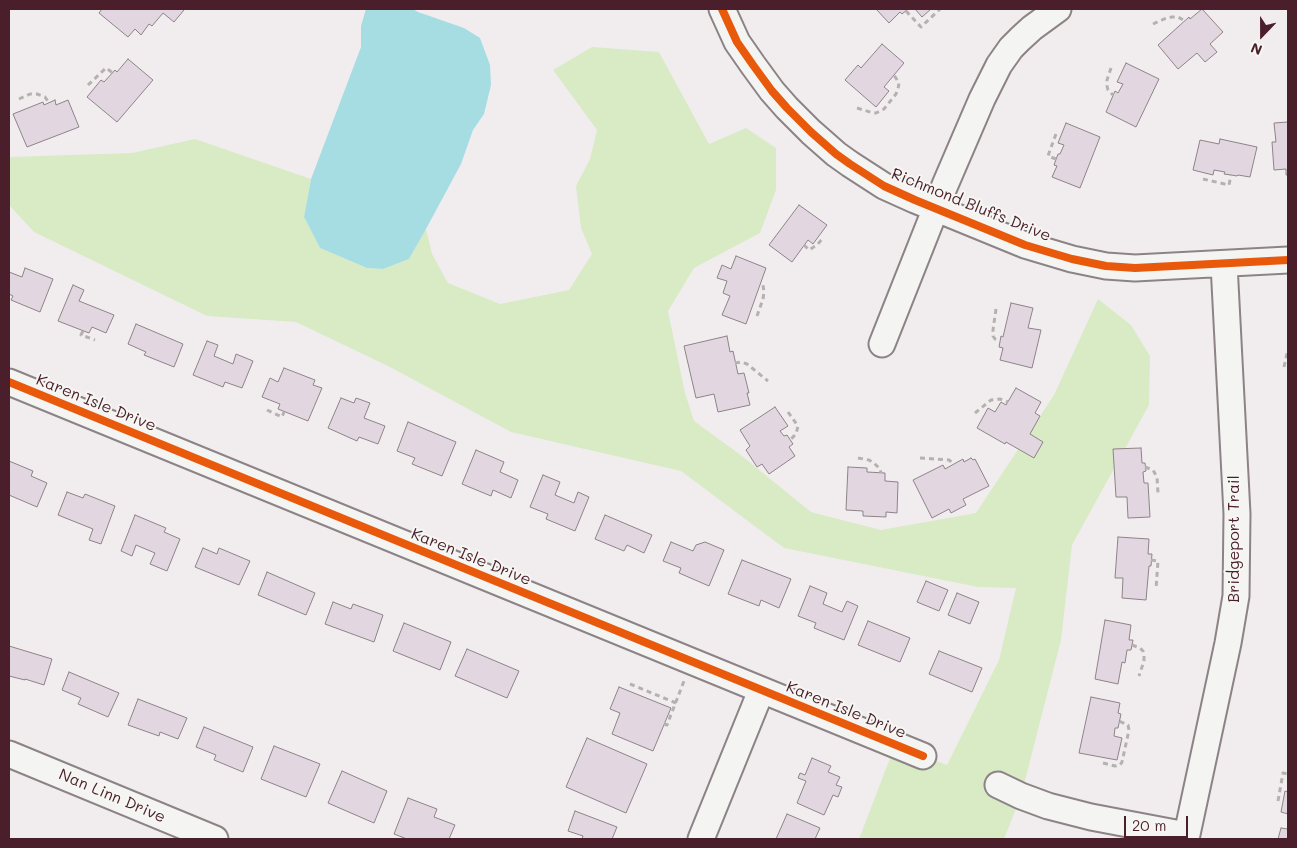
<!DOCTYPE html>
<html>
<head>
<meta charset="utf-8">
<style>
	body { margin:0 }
	#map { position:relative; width:1297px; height:848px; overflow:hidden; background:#f1edef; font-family:Mali,sans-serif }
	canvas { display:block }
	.frame { position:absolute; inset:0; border:10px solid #4a1f2b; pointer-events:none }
	.north { position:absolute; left:1237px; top:10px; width:50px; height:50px; -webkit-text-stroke:4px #f6f6f2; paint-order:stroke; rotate:202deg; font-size:14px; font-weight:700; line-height:20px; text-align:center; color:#4a1f2b }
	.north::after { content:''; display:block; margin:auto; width:18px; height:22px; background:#4a1f2b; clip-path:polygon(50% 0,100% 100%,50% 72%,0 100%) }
	.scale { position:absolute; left:1124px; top:816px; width:64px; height:22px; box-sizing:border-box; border:2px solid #4a1f2b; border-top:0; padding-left:6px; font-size:15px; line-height:18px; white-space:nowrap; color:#4a1f2b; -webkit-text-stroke:4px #f6f6f2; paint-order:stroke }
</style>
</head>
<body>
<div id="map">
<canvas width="1297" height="848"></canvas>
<div class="frame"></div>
<div class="north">N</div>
<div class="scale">20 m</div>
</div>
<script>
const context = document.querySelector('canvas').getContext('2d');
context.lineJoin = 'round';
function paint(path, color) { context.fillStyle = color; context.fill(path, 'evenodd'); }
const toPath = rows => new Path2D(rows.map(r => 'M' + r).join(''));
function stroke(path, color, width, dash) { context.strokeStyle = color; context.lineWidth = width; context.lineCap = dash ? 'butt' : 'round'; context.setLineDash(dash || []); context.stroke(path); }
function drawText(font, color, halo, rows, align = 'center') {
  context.font = font + ' Mali,sans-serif'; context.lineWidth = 4; context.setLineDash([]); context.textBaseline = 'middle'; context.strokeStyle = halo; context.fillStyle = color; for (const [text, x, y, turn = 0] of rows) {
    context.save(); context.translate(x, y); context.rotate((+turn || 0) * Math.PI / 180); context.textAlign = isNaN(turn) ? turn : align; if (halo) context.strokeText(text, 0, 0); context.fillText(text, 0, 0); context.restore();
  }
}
paint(toPath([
	[592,47,659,52,709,144,746,128,776,148,776,190,760,233,694,268,668,311,685,393,694,421,742,456,811,512,881,530,976,513,1054,395,1098,299,1131,325,1150,356,1149,405,1072,545,1061,640,1021,796,1004,839,859,839,895,745,947,765,999,660,1016,588,978,587,784,548,681,471,511,432,390,367,296,322,207,316,34,232,9,205,9,157,132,153,195,139,311,179,304,217,320,248,367,268,383,269,409,259,426,229,432,254,448,283,500,304,569,290,592,254,581,228,576,186,590,159,597,130,553,70]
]), '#d8ebc5');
paint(toPath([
	[366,9,413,9,418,12,464,28,480,38,490,65,491,85,484,114,473,130,461,164,426,229,409,259,383,269,367,268,320,248,304,217,311,179,361,47,361,26]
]), '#a5dde2');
const building = toPath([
	[102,9,182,9,184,10,174,22,163,13,152,26,149,24,141,35,135,29,128,37,99,13,102,9],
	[876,9,908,9,902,14,900,12,889,23,876,9],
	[915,9,931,9,922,17,915,9],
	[1202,9,1223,32,1210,44,1217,52,1205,62,1197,53,1178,69,1158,45,1189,17,1190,19,1202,9],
	[882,44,904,63,884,87,889,91,876,107,845,80,858,65,861,68,882,44],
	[128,59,153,80,117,122,87,97,101,80,104,82,115,70,117,72,128,59],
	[1126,63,1159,79,1136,127,1106,112,1115,91,1118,93,1123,84,1117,82,1126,63],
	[55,100,56,105,68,100,79,127,27,147,13,114,43,102,44,105,55,100],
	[1288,122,1288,175,1286,175,1286,169,1274,170,1272,142,1276,142,1274,123,1288,122],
	[1066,123,1100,137,1080,188,1052,177,1057,166,1054,165,1058,154,1060,154,1064,145,1058,143,1066,123],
	[1220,139,1257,147,1250,177,1238,175,1237,176,1231,175,1224,174,1225,172,1214,170,1213,175,1193,170,1200,140,1219,144,1220,139],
	[799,205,827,225,813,244,808,240,792,262,769,245,799,205],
	[736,256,766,268,746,324,722,315,730,296,723,293,727,281,717,278,722,265,731,269,736,256],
	[25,268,53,279,40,312,11,300,13,296,9,294,9,272,22,277,25,268],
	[73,285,84,290,79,301,114,315,106,333,92,327,89,333,58,321,73,285],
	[1011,303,1033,308,1028,328,1041,330,1032,368,1000,360,1003,348,999,347,1001,336,1003,337,1011,303],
	[136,324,183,344,174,367,144,355,146,352,128,344,136,324],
	[727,336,730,352,733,351,738,374,744,373,749,393,747,393,750,405,718,412,714,394,696,398,684,346,727,336],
	[207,341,218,345,214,356,233,364,236,354,253,361,242,388,225,382,223,387,193,375,207,341],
	[284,368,315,380,313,385,322,388,308,421,278,409,280,404,262,397,270,378,278,382,284,368],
	[1016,388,1041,402,1035,413,1040,416,1030,434,1043,442,1034,458,1006,442,1005,444,977,428,988,408,995,412,1001,402,1006,405,1016,388],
	[341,398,354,403,356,398,370,403,364,418,385,426,378,444,359,437,357,441,328,428,341,398],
	[775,407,788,426,780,431,784,436,787,435,793,444,789,447,795,456,769,474,762,464,757,467,746,450,750,446,740,430,775,407],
	[408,422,456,442,442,476,412,464,415,458,397,451,408,422],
	[1141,448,1142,463,1145,463,1146,471,1143,472,1144,483,1148,483,1150,517,1128,518,1127,497,1116,497,1113,449,1141,448],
	[476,450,504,462,500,472,518,480,511,498,493,490,491,496,462,484,476,450],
	[971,458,973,460,975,459,989,486,963,499,966,505,951,513,949,509,932,518,913,480,943,465,945,469,963,459,964,462,971,458],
	[9,461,33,471,31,476,47,483,37,507,9,495,9,461],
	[848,467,867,468,867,472,885,473,885,481,898,482,897,513,886,512,886,517,863,516,863,511,846,510,848,467],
	[543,475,560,482,555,495,574,503,578,492,589,497,575,531,546,519,548,514,530,507,543,475],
	[67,492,83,498,85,494,115,506,101,544,89,540,93,529,58,515,67,492],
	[135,515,166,528,164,532,180,539,167,571,150,564,155,553,136,545,132,556,121,551,135,515],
	[605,515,652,535,644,553,627,545,624,551,595,539,605,515],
	[1118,537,1149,539,1148,554,1152,554,1151,566,1149,566,1146,600,1122,598,1123,578,1115,578,1118,537],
	[671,542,693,551,696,545,705,542,724,550,709,586,679,573,681,568,663,561,671,542],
	[203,548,217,554,219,548,250,561,239,585,195,567,203,548],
	[742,560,791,579,779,608,761,600,759,606,728,594,742,560],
	[267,572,315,593,306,615,258,595,267,572],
	[926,581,948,590,939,611,917,602,926,581],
	[810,586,827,593,823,604,842,612,847,601,858,606,844,640,814,628,816,623,798,616,810,586],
	[957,593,979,602,970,624,948,615,957,593],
	[333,602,351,609,353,604,383,615,374,642,325,624,333,602],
	[1105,620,1131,625,1129,640,1133,640,1131,650,1127,650,1125,663,1122,662,1118,684,1095,679,1105,620],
	[868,621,910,638,900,662,858,645,868,621],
	[404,623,451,642,440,670,393,651,404,623],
	[9,646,52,659,44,685,25,679,25,680,9,676,9,646],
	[467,649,519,671,507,698,455,676,467,649],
	[939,651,982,668,972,692,929,674,939,651],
	[69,672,119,693,108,717,78,704,81,698,62,690,69,672],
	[619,687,671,708,653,751,612,734,620,713,610,709,619,687],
	[1091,697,1120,703,1118,713,1121,714,1118,728,1115,728,1114,736,1122,738,1117,760,1079,753,1091,697],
	[138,699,187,718,178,739,160,732,159,736,128,725,138,699],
	[204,727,253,747,243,772,214,760,216,755,196,747,204,727],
	[587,738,647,764,626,813,566,787,587,738],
	[274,746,320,764,306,797,261,779,274,746],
	[812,758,831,766,828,772,840,777,836,785,842,787,838,797,833,795,824,815,797,803,806,781,798,778,800,773,805,775,812,758],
	[342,771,387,791,374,823,328,803,342,771],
	[1288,790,1288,814,1281,812,1285,791,1288,792,1288,790],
	[408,798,437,809,434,817,455,825,449,839,407,839,394,834,408,798],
	[575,811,617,827,612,839,582,839,583,836,568,831,575,811],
	[787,814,820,828,815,839,776,839,787,814],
	[1281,828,1288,829,1288,839,1278,839,1281,828]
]);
paint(building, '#e2d7e1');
stroke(building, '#8d8386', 1);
const minor = toPath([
	[722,9,737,42,753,65,772,91,787,108,811,132,836,154,850,164,884,186,915,200,1025,245,1072,259,1106,266,1135,268,1288,260],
	[882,344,945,185,982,99,999,65,1011,48,1020,39,1032,28,1058,9],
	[9,382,923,756],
	[9,754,215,839],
	[998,785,1021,796,1048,806,1091,817,1186,835],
	[701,839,761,691],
	[1186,839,1228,643,1236,596,1237,514,1224,264]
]);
stroke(minor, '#8d8386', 29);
stroke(toPath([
	[906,11,921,27,940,9],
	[1153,24,1164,19,1172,17,1178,17,1185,21],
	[1111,68,1107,80,1107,86,1108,90,1113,95],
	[88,85,106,68,113,73],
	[19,99,30,94,37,94,45,97,49,103],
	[857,108,873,113,876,113,884,109,896,94,898,89,899,83,894,75],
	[1056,159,1048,156,1057,131],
	[1203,179,1229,185,1231,175],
	[804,245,809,250,817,245,824,237],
	[996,309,993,330,993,336,995,339,1000,342],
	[757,316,763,299,764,292,763,285,760,284],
	[83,331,81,335,95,340],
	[735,363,741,362,747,364,768,381],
	[1284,367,1288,349],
	[267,410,282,417,284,412],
	[788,412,798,426,796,434,790,440],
	[975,413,991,400,1000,399,1008,402],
	[858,458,869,460,874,463,880,469,881,473],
	[920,458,949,460,954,464],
	[1145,467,1153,470,1157,477,1158,493],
	[1151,560,1158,561,1156,589],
	[1132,645,1140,648,1143,651,1144,655,1144,661,1139,676],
	[630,684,676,703],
	[664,724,667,725,684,681],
	[1103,763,1115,766,1120,765,1122,762,1129,730,1128,725,1119,721],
	[1278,801,1283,773,1288,774]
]), '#b6b1b1', 3, [5, 4]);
stroke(minor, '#f4f4f2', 25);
stroke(toPath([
	[722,9,737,42,753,65,772,91,787,108,811,132,836,154,850,164,884,186,915,200,1025,245,1072,259,1106,266,1135,268,1288,260],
	[9,382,923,756]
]), '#e8590c', 8);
drawText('16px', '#4a1f2b', '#f6f6f2', [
	["Richmond Bluffs Drive",971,205,22],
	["Karen Isle Drive",96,403,22],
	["Bridgeport Trail",1234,539,-90],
	["Karen Isle Drive",471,557,22],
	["Karen Isle Drive",846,710,22],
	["Nan Linn Drive",112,796,23]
]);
</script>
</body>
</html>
